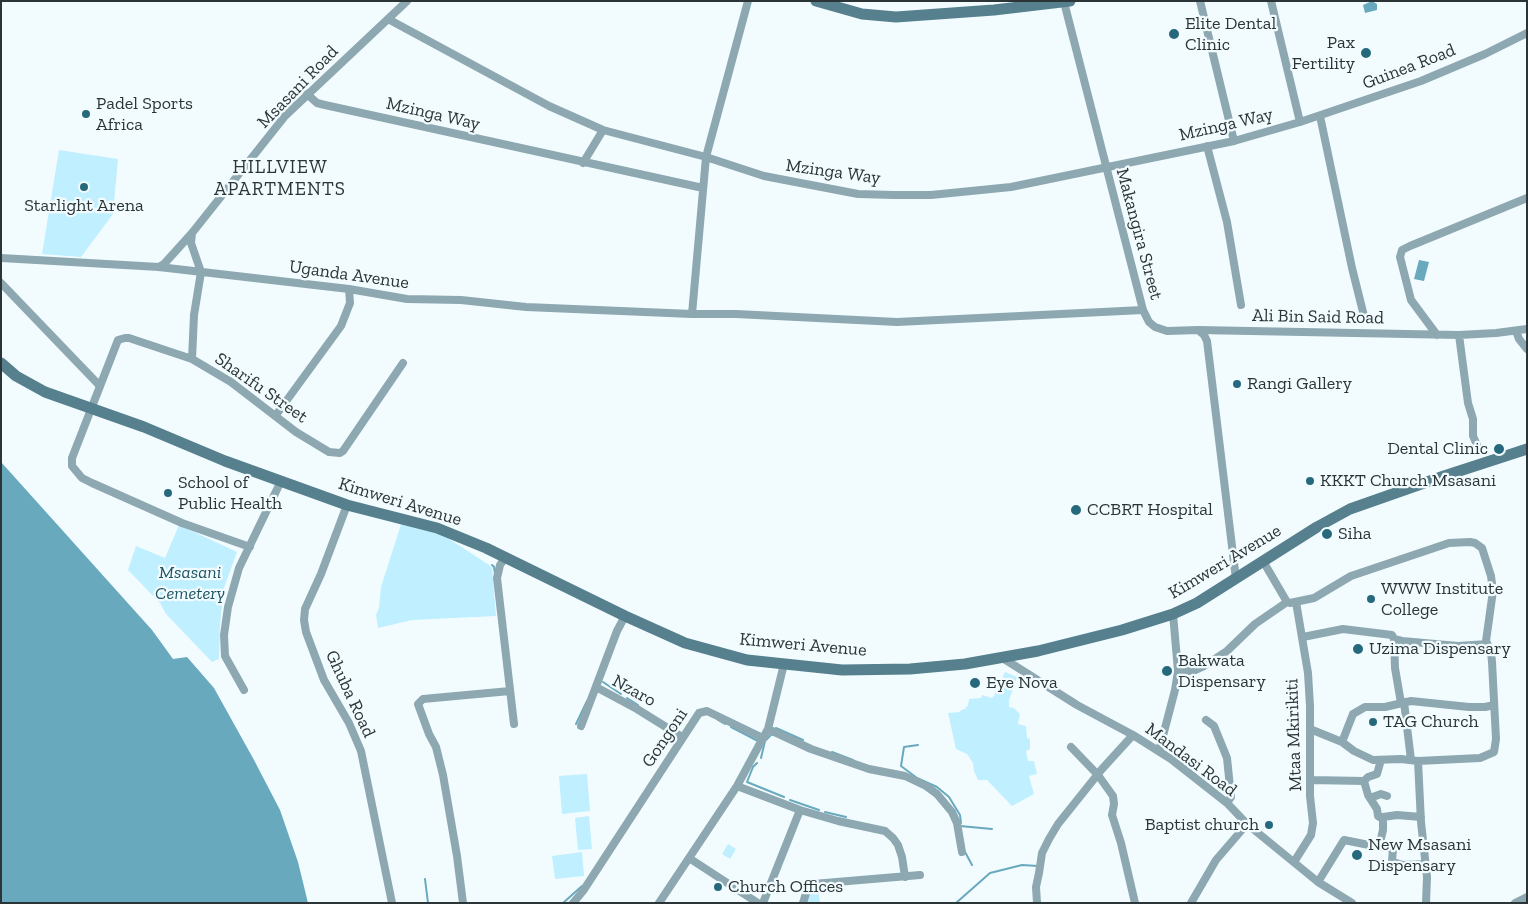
<!DOCTYPE html>
<html>
<head>
<meta charset="utf-8">
<style>
	body { margin:0 }
	#map { position:relative; width:1528px; height:904px; overflow:hidden; background:#f2fcff; font-family:"Zilla Slab",serif }
	canvas { display:block }
	.frame { position:absolute; inset:0; border:2px solid #2b3538; pointer-events:none }
</style>
</head>
<body>
<div id="map">
<canvas width="1528" height="904"></canvas>
<div class="frame"></div>
</div>
<script>
const context = document.querySelector('canvas').getContext('2d');
context.lineJoin = 'round';
function paint(path, color) { context.fillStyle = color; context.fill(path, 'evenodd'); }
const toPath = rows => new Path2D(rows.map(r => 'M' + r).join(''));
function stroke(path, color, width, dash) { context.strokeStyle = color; context.lineWidth = width; context.lineCap = dash ? 'butt' : 'round'; context.setLineDash(dash || []); context.stroke(path); }
function drawText(font, color, halo, rows, align = 'center') {
  context.font = font + ' "Zilla Slab",serif'; context.lineWidth = 4.5; context.setLineDash([]); context.textBaseline = 'middle'; context.strokeStyle = halo; context.fillStyle = color; for (const [text, x, y, turn = 0] of rows) {
    context.save(); context.translate(x, y); context.rotate((+turn || 0) * Math.PI / 180); context.textAlign = isNaN(turn) ? turn : align; if (halo) context.strokeText(text, 0, 0); context.fillText(text, 0, 0); context.restore();
  }
}
paint(toPath([
	[59,150,118,159,113,214,81,257,42,254],
	[402,521,434,529,489,565,492,568,496,616,412,620,378,628,376,615,379,608,381,587],
	[179,525,237,552,224,588,220,624,219,659,212,662,166,614,160,603,128,570,136,546,165,558],
	[1005,672,1017,677,1009,700,1009,707,1014,708,1020,714,1018,724,1026,726,1027,738,1030,739,1030,749,1026,751,1028,761,1034,761,1037,774,1029,776,1034,794,1012,806,987,780,978,780,974,771,973,763,967,754,956,749,948,713,960,712,961,710,965,709,966,707,968,706,969,699,981,698,982,695,992,698,994,696],
	[587,774,590,811,562,814,559,776],
	[589,816,592,849,578,850,575,818],
	[728,844,736,849,730,859,722,854],
	[582,852,584,876,555,879,552,856],
	[812,887,818,887,820,903,806,903]
]), '#c0efff');
paint(toPath([
	[1372,1,1377,4,1377,10,1365,13,1363,5],
	[1419,260,1429,262,1424,281,1414,279],
	[1,462,152,630,173,659,187,657,214,688,254,760,280,810,298,862,308,903,1,903]
]), '#68a9be');
stroke(toPath([
	[492,565,494,567,495,574],
	[603,682,621,694],
	[627,698,638,705],
	[718,720,725,724],
	[576,724,587,701],
	[731,727,758,741],
	[776,728,803,740],
	[918,745,904,747,901,766,917,778,937,787,949,797,960,815,961,823,959,823],
	[832,752,853,760],
	[761,758,765,741,772,734,773,735],
	[757,763,753,767,747,782,784,797],
	[790,800,819,810],
	[825,812,846,817],
	[960,826,992,829],
	[964,850,972,865],
	[425,879,428,903],
	[563,903,582,886],
	[956,903,990,873,1022,865,1038,866]
]), '#68a9be', 2);
stroke(toPath([
	[1200,1,1234,141],
	[1271,1,1300,122],
	[1064,2,1143,310,1149,322,1155,327,1167,331,1198,330,1204,335,1207,341,1236,579],
	[388,19,549,106,603,130,706,157,764,176,858,194,894,195,931,195,1011,187,1234,141,1300,122,1421,81,1485,54,1527,33],
	[307,94,317,103,325,105,703,188],
	[1320,116,1352,268,1364,316],
	[1207,146,1227,222,1241,305],
	[583,163,603,130],
	[1,258,159,267,349,289,407,299,461,300,526,307,692,314,736,314,897,322,1143,310],
	[159,267,164,264,192,233,285,116,407,1],
	[1,283,100,386],
	[692,314,706,157,748,1],
	[1198,330,1459,335,1496,333,1527,329],
	[1516,331,1519,339,1527,349],
	[1437,335,1411,300,1400,257,1402,250,1410,246,1527,198],
	[1459,335,1468,403,1473,419,1473,436,1477,445],
	[192,359,194,315,201,272,191,243,192,233],
	[276,415,341,326,350,303,349,289],
	[347,505,321,574,305,609,304,620,306,632,324,680,349,723,361,751,392,903],
	[250,547,182,523,92,483,82,478,72,466,72,458,118,340,125,338,129,338,192,359,231,382,296,432,329,452,340,453,343,451,403,363],
	[505,558,500,565,497,578,514,724],
	[1263,561,1287,602,1290,603,1314,598,1351,576,1449,543,1470,542,1475,543,1482,548,1491,576,1493,591,1486,641,1491,652,1492,662,1496,739,1494,752,1480,758,1418,761,1401,759,1373,760,1354,751,1342,742,1310,729],
	[1303,637,1343,629,1392,635,1394,639,1402,641,1458,646,1487,644],
	[1394,639,1395,668,1401,703],
	[1001,657,1077,705,1133,735,1171,759,1227,803,1247,824,1318,882,1352,903],
	[1178,671,1193,671,1204,666,1227,651,1255,624,1287,602],
	[596,687,637,709,682,737],
	[244,690,225,656,224,635,228,607,239,568,281,481],
	[1404,702,1411,760],
	[1206,720,1214,726,1227,758,1231,797,1227,803],
	[581,726,617,631,625,616],
	[768,729,811,749,869,769,905,776,926,786,937,794,952,812,957,823,962,852],
	[1342,742,1353,714,1365,707,1385,707,1411,701,1469,707,1485,707,1494,705],
	[1071,747,1098,775,1113,796,1114,804,1112,815,1121,843,1135,903],
	[1159,751,1175,690,1178,671,1173,614],
	[1418,761,1421,822,1427,877,1426,903],
	[1310,780,1364,781,1368,777,1377,774,1381,760],
	[1364,781,1368,795,1377,809,1378,816,1383,819],
	[737,786,800,810,838,821,885,831,893,838,898,845,902,857,905,877],
	[1370,798,1381,794,1387,796],
	[1383,847,1393,849,1392,861,1393,862,1403,865,1426,864],
	[689,858,758,903],
	[1294,862,1311,835,1313,823,1310,796,1310,706,1308,673,1296,602],
	[1318,882,1344,840,1379,847,1383,830,1383,817,1397,815,1421,817],
	[463,903,457,856,443,775,436,747,429,734,418,704,423,699,510,691],
	[573,903,583,891,699,713,707,711,763,738],
	[659,903,737,786,763,738,768,729,784,664],
	[763,903,800,810],
	[803,903,808,887,813,884,920,875],
	[1037,903,1036,887,1039,873,1042,853,1049,839,1058,824,1102,769,1133,735],
	[1191,903,1216,860,1247,824],
	[1515,903,1527,897]
]), '#8da8b1', 8);
stroke(toPath([
	[816,1,862,14,896,17,994,10,1070,1],
	[1,363,16,376,45,392,144,427,225,461,347,505,437,528,486,548,625,616,685,643,747,660,842,670,910,669,965,664,1038,651,1122,630,1173,614,1197,603,1317,527,1350,509,1444,476,1527,449]
]), '#57808e', 11);
for (const [x, y, r, color] of [
	[1174,34,6,"#27697c"],
	[1366,53,6,"#27697c"],
	[86,114,5,"#27697c"],
	[84,187,5,"#27697c"],
	[1237,384,5,"#27697c"],
	[1499,449,6,"#27697c"],
	[1310,481,5,"#27697c"],
	[168,493,5,"#27697c"],
	[1076,510,6,"#27697c"],
	[1327,534,6,"#27697c"],
	[1371,599,5,"#27697c"],
	[1358,649,6,"#27697c"],
	[1167,671,6,"#27697c"],
	[975,683,6,"#27697c"],
	[1373,722,5,"#27697c"],
	[1269,825,5,"#27697c"],
	[1357,855,6,"#27697c"],
	[718,887,5,"#27697c"]
]) { const dot = new Path2D(); dot.arc(x, y, r, 0, 2 * Math.PI); context.fillStyle = color; context.fill(dot); stroke(dot, '#f2fcff', 2); }
drawText('18px', '#2b3538', '#f2fcff', [
	["Elite Dental",1185,24],
	["Clinic",1185,45],
	["Pax",1355,43,"right"],
	["Fertility",1355,64,"right"],
	["Padel Sports",96,104],
	["Africa",96,125],
	["Starlight Arena",84,206,"center"],
	["Rangi Gallery",1247,384],
	["Dental Clinic",1488,449,"right"],
	["KKKT Church Msasani",1320,481],
	["School of",178,483],
	["Public Health",178,504],
	["CCBRT Hospital",1087,510],
	["Siha",1338,534],
	["WWW Institute",1381,589],
	["College",1381,610],
	["Uzima Dispensary",1369,649],
	["Bakwata",1178,661],
	["Dispensary",1178,682],
	["Eye Nova",986,683],
	["TAG Church",1383,722],
	["Baptist church",1259,825,"right"],
	["New Msasani",1368,845],
	["Dispensary",1368,866],
	["Church Offices",728,887]
], 'left');
drawText('18px', '#2b3538', '#f2fcff', [
	["Guinea Road",1409,67,-21],
	["Msasani Road",298,87,-46],
	["Mzinga Way",433,114,13],
	["Mzinga Way",1226,125,-13],
	["Mzinga Way",833,172,8],
	["Makangira Street",1139,234,75],
	["Uganda Avenue",349,275,8],
	["Ali Bin Said Road",1318,317,1],
	["Sharifu Street",261,388,35],
	["Kimweri Avenue",400,502,17],
	["Kimweri Avenue",1225,562,-31],
	["Kimweri Avenue",803,645,5],
	["Nzaro",634,691,29],
	["Ghuba Road",350,694,65],
	["Mtaa Mkirikiti",1294,735,-92],
	["Gongoni",665,738,-56],
	["Mandasi Road",1191,760,37]
]);
drawText('italic 18px', '#1d5463', '#f2fcff', [
	["Msasani",190,573],
	["Cemetery",190,594]
]);
context.letterSpacing = '1px';
drawText('19px', '#2b3538', '#f2fcff', [
	["HILLVIEW",280,168],
	["APARTMENTS",280,190]
]);
context.letterSpacing = '0px';
</script>
</body>
</html>
